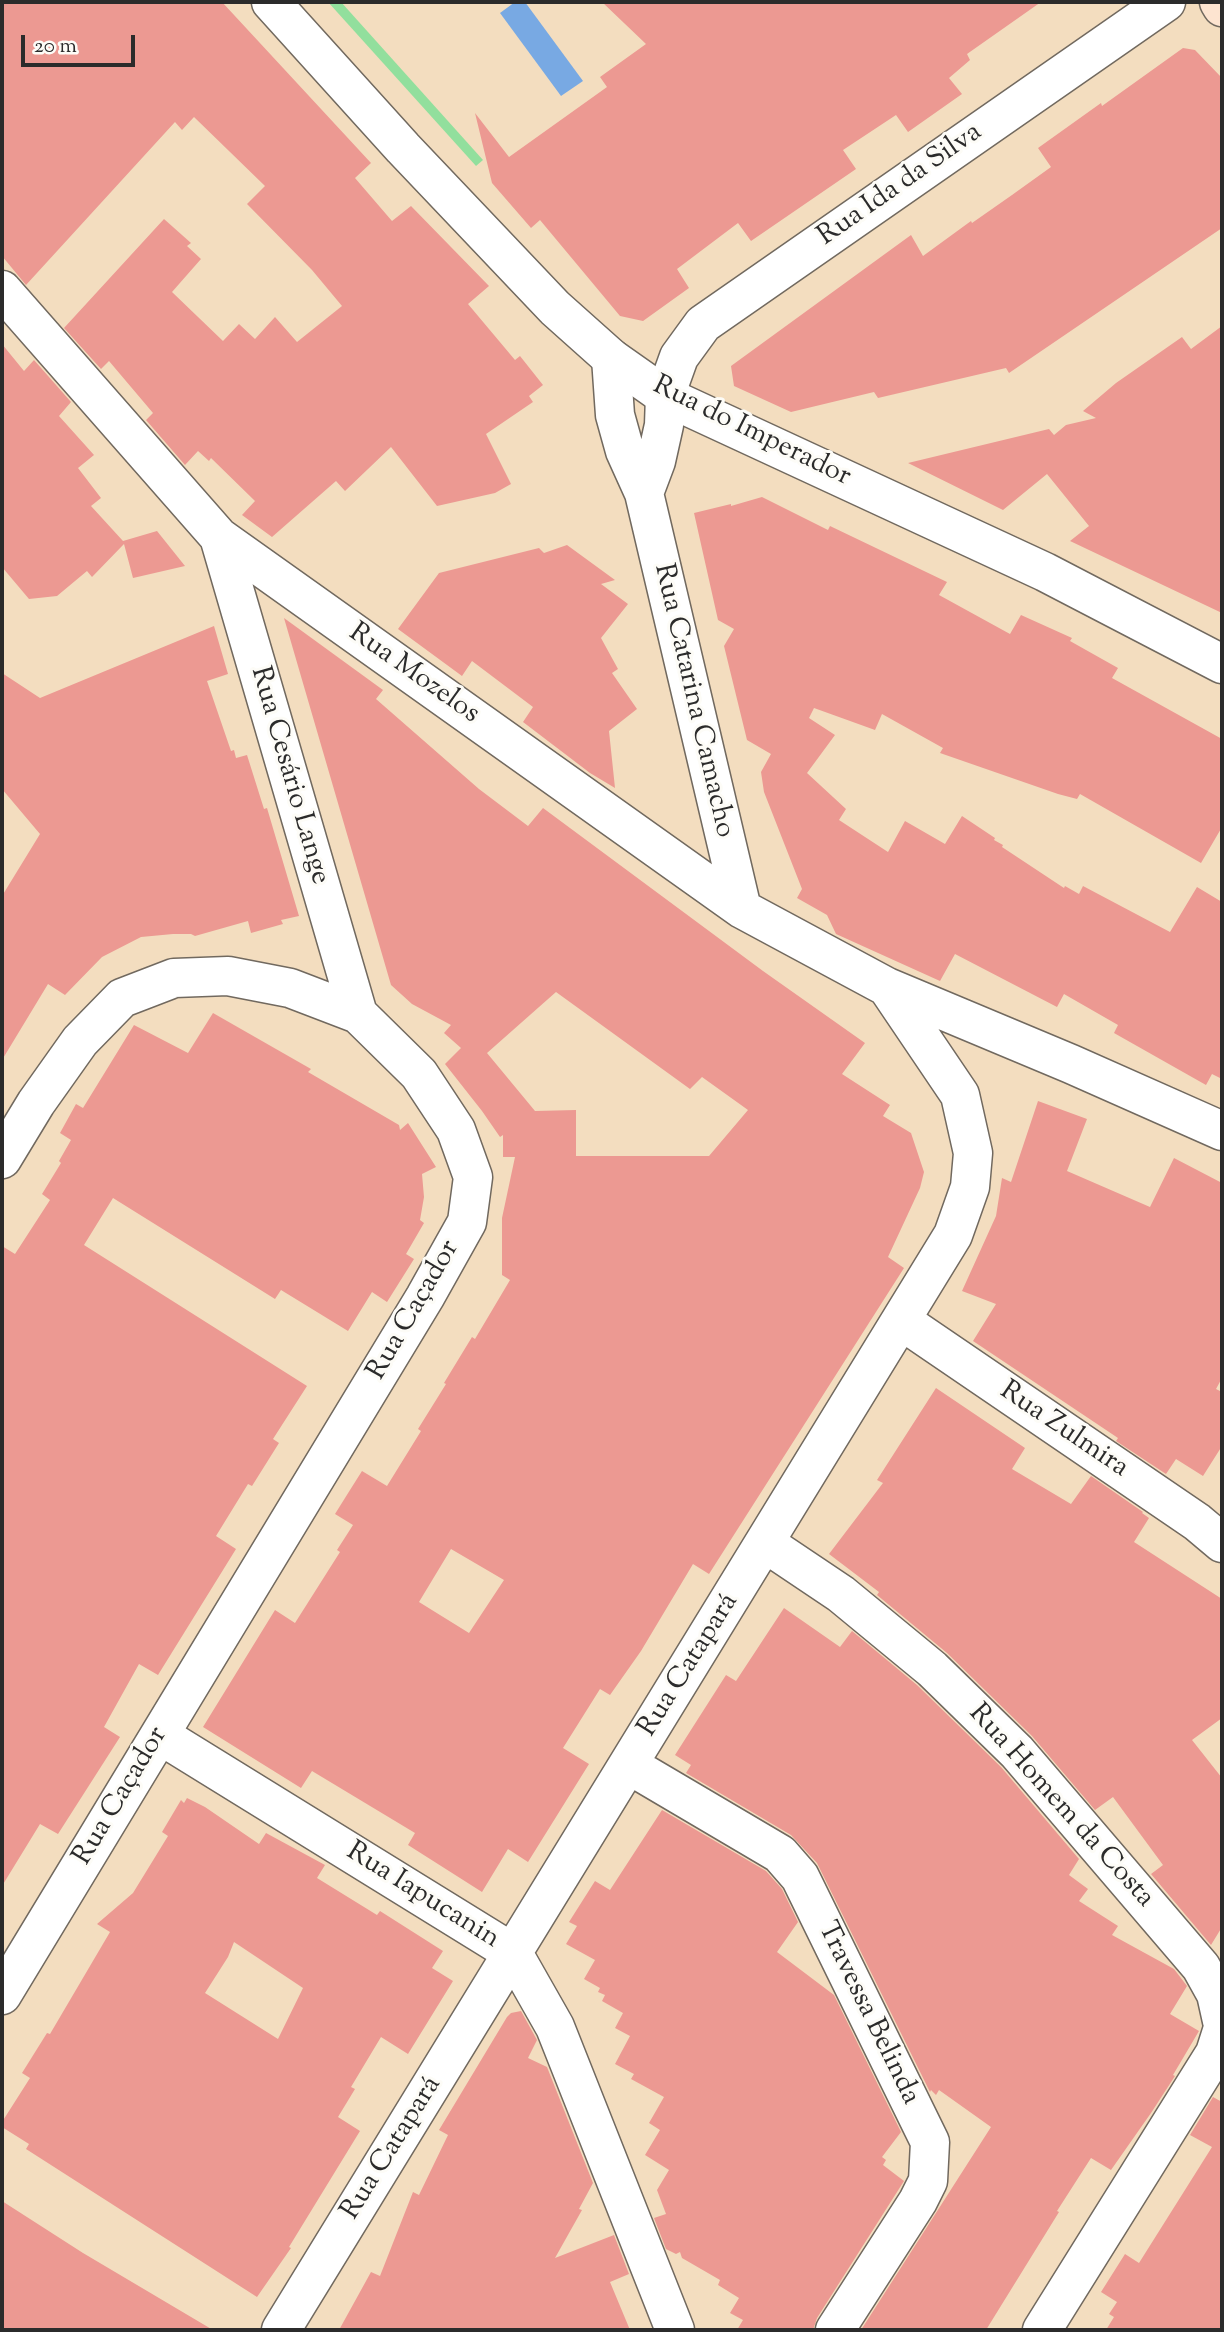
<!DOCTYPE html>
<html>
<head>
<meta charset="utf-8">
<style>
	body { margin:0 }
	#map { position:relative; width:1224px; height:2332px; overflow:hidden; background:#f3ddbf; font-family:"Sorts Mill Goudy",serif }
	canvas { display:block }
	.frame { position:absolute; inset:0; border:4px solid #2b2b2b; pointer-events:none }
	.scale { position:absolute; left:21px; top:35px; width:114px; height:32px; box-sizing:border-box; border:4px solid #2b2b2b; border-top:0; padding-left:9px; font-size:21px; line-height:24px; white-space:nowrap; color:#2b2b2b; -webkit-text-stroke:5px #fdfcf7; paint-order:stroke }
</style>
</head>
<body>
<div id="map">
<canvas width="1224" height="2332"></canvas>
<div class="frame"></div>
<div class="scale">20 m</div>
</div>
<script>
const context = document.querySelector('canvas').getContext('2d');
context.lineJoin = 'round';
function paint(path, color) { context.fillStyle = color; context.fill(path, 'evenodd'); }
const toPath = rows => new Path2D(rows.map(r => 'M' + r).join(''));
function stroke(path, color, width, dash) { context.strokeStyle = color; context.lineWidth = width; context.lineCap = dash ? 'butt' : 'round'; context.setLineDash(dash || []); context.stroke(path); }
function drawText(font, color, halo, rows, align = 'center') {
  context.font = font + ' "Sorts Mill Goudy",serif'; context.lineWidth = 6; context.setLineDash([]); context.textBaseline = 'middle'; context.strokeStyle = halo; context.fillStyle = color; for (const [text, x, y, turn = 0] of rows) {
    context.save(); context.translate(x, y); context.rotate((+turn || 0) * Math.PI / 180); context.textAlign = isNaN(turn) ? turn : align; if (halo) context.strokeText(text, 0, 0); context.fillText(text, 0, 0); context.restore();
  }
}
paint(toPath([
	[328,2,341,2,483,160,476,166]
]), '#92df9d');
paint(toPath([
	[515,2,525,2,583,81,561,96,500,13]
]), '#78a9e3');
paint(toPath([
	[2,2,222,2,371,163,355,178,392,221,411,206,489,286,468,304,515,360,520,356,543,385,529,396,533,402,486,434,511,484,495,493,437,506,391,447,345,491,336,481,272,537,242,515,255,501,211,458,209,461,198,451,185,465,146,420,153,413,109,361,101,369,64,328,164,219,191,243,187,246,201,259,172,292,223,341,239,324,255,339,275,317,297,342,342,306,312,270,247,204,265,186,194,117,182,130,175,122,26,285,2,256],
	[602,2,1041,2,967,54,970,60,949,78,962,94,908,132,896,115,843,150,856,169,751,241,738,223,677,269,689,288,643,321,620,316,540,220,531,228,492,183,475,113,509,157,607,87,600,77,646,44],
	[1183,48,1195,50,1222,78,1222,228,1009,373,1006,368,878,398,874,392,791,412,734,386,731,366,911,235,923,256,971,221,972,223,1012,195,1051,167,1038,148,1101,103,1102,106],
	[1222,326,1222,613,1070,541,1089,526,1047,474,1003,510,908,463,1049,429,1054,435,1066,425,1096,418,1083,411,1116,383,1182,337,1191,349],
	[2,344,24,371,34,360,71,402,59,416,94,455,78,468,101,498,91,506,123,541,157,531,185,566,133,578,124,544,92,577,87,571,57,596,29,599,2,567],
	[762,497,828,530,830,526,947,582,939,595,1010,634,1021,615,1072,638,1070,641,1118,668,1112,678,1222,739,1222,827,1201,863,1080,794,1077,799,1058,794,940,753,943,748,882,714,875,730,814,708,809,718,835,735,807,773,846,809,839,820,888,852,905,821,945,844,962,816,995,838,994,840,1003,845,1002,847,1064,888,1065,886,1079,894,1083,886,1170,932,1197,887,1222,902,1222,1079,1212,1074,1206,1085,1114,1033,1118,1025,1064,994,1057,1007,955,954,940,981,836,934,827,915,797,898,802,889,764,792,761,772,771,754,747,740,724,646,734,629,718,620,694,513,731,504,731,506],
	[567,545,615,580,601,584,628,604,601,638,618,669,612,673,637,709,609,731,615,788,590,773,523,722,533,707,472,661,462,676,398,629,439,573,539,548,544,553],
	[284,618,383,690,376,699,479,789,528,826,543,808,763,971,865,1043,842,1074,890,1105,883,1116,911,1133,924,1172,920,1188,888,1257,904,1268,709,1574,693,1564,641,1651,610,1695,600,1689,563,1748,589,1764,528,1862,508,1849,482,1892,408,1845,415,1833,312,1771,301,1788,203,1727,275,1610,295,1623,340,1552,337,1550,353,1525,335,1514,350,1490,362,1471,387,1486,421,1431,418,1429,446,1384,444,1383,472,1337,475,1339,510,1280,502,1275,502,1218,515,1157,503,1157,503,1135,500,1137,482,1111,445,1064,461,1048,444,1033,451,1025,412,1004,391,985],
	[556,992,690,1089,702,1077,748,1110,709,1156,576,1156,576,1110,535,1111,487,1053],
	[451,1549,504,1580,469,1633,419,1602],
	[214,626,228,674,207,681,231,751,234,750,236,758,247,755,264,809,267,808,299,916,281,920,283,924,251,933,248,921,195,936,191,934,173,934,141,937,102,957,65,995,48,984,2,1060,2,896,40,834,2,789,2,673,40,698],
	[213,1013,311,1069,308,1072,399,1125,400,1130,408,1123,436,1167,422,1174,424,1197,420,1220,424,1223,406,1254,414,1259,387,1302,372,1292,348,1331,281,1290,275,1299,113,1198,84,1245,307,1386,273,1439,279,1443,252,1486,248,1484,216,1536,236,1549,158,1675,139,1664,104,1727,120,1737,58,1834,40,1824,2,1886,2,1246,15,1254,50,1200,42,1194,61,1163,59,1161,71,1140,60,1133,76,1104,83,1108,134,1025,188,1053],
	[1038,1101,1087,1119,1067,1171,1150,1207,1174,1158,1222,1183,1222,1378,1216,1389,1222,1392,1222,1446,1203,1476,1176,1459,1166,1474,1116,1441,1118,1438,973,1341,996,1304,962,1291,996,1216,1002,1178,1011,1182],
	[936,1388,1025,1448,1012,1469,1071,1504,1091,1476,1143,1512,1142,1513,1149,1518,1134,1542,1222,1599,1222,1718,1192,1740,1222,1778,1222,1927,1211,1945,1151,1874,1163,1865,1113,1797,1095,1810,1032,1736,947,1653,877,1595,879,1592,829,1554,883,1483,877,1480],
	[784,1608,840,1647,852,1631,917,1685,1001,1767,1079,1859,1069,1875,1088,1889,1079,1901,1118,1926,1112,1935,1174,1969,1187,1986,1170,2014,1199,2031,1173,2075,1175,2076,1151,2113,1111,2170,1091,2158,1057,2211,1059,2212,986,2330,861,2330,991,2127,939,2090,936,2095,931,2090,930,2092,817,1863,791,1835,686,1773,691,1765,675,1755,726,1675,736,1681],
	[187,1798,205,1807,259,1844,266,1833,325,1865,317,1878,377,1915,380,1911,443,1951,432,1968,453,1981,408,2054,381,2037,351,2087,355,2089,338,2117,360,2131,289,2247,291,2248,257,2297,26,2149,29,2144,2,2127,2,2122,30,2078,22,2073,47,2033,50,2034,110,1932,97,1924,133,1893,168,1836,162,1832,181,1800,184,1803],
	[234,1942,303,1988,278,2039,205,1993,228,1957],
	[662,1810,766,1871,782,1889,798,1922,777,1952,834,1995,901,2132,882,2157,886,2160,883,2165,904,2181,817,2318,813,2330,737,2330,743,2320,730,2313,739,2298,718,2285,720,2280,682,2258,680,2252,676,2254,666,2249,654,2218,666,2214,657,2190,669,2170,645,2155,660,2130,649,2123,664,2097,631,2079,634,2074,615,2064,630,2036,615,2028,623,2013,602,2001,605,1995,598,1992,600,1988,584,1979,595,1960,566,1944,577,1926,569,1922,595,1881,610,1890],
	[521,2011,537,2040,528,2058,547,2067,593,2183,579,2209,582,2210,555,2258,614,2235,629,2274,610,2282,630,2330,339,2330,371,2272,380,2276,413,2192,419,2195,448,2135,439,2130,507,2017,511,2013],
	[1213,2097,1222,2102,1222,2330,1106,2330,1114,2317,1109,2314,1117,2302,1101,2292,1125,2254,1139,2263,1212,2147,1190,2135],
	[2,2201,83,2253,213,2330,2,2330]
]), '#ec9992');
const minor = toPath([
	[2,290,219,537,742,909,887,987,1071,1064,1222,1131],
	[611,358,615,415,625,451,644,493,742,909],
	[644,493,656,461,664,425,665,396,679,357,703,324,1166,2],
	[219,537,358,1014],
	[2,1159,36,1103,80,1041,122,998,174,978,228,976,290,988,358,1014,419,1074,456,1130,473,1177,467,1222,425,1297,2,1995],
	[902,1321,1197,1522,1222,1543],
	[765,1543,841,1594,932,1669,1017,1752,1201,1967,1216,1994,1222,2021],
	[160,1735,513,1953,555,2027,675,2330],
	[629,1765,780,1854,800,1877,930,2142,928,2181,918,2201,835,2330],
	[281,2330,953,1235,970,1187,973,1153,960,1095,887,987],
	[1042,2330,1215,2053,1222,2031]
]);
const tertiary = toPath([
	[271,2,403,148,555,308,611,358,665,396,1045,572,1222,664]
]);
const secondary = toPath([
	[1219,2,1222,7]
]);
stroke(minor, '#71695f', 41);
stroke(tertiary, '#71695f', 41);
stroke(secondary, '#71695f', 41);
stroke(minor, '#fff', 38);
stroke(tertiary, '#fff', 38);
stroke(secondary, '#fde4d0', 38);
drawText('28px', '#2b2b2b', '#fdfcf7', [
	["Rua Ida da Silva",901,186,-35],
	["Rua do Imperador",751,433,26],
	["Rua Mozelos",413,675,35],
	["Rua Catarina Camacho",692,701,77],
	["Rua Cesário Lange",288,776,74],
	["Rua Caçador",415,1311,-60],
	["Rua Zulmira",1063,1431,34],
	["Rua Catapará",690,1666,-58],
	["Rua Caçador",122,1797,-59],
	["Rua Homem da Costa",1060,1807,48],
	["Rua Iapucanin",422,1897,32],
	["Travessa Belinda",867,2014,64],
	["Rua Catapará",393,2149,-58]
]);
</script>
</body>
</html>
